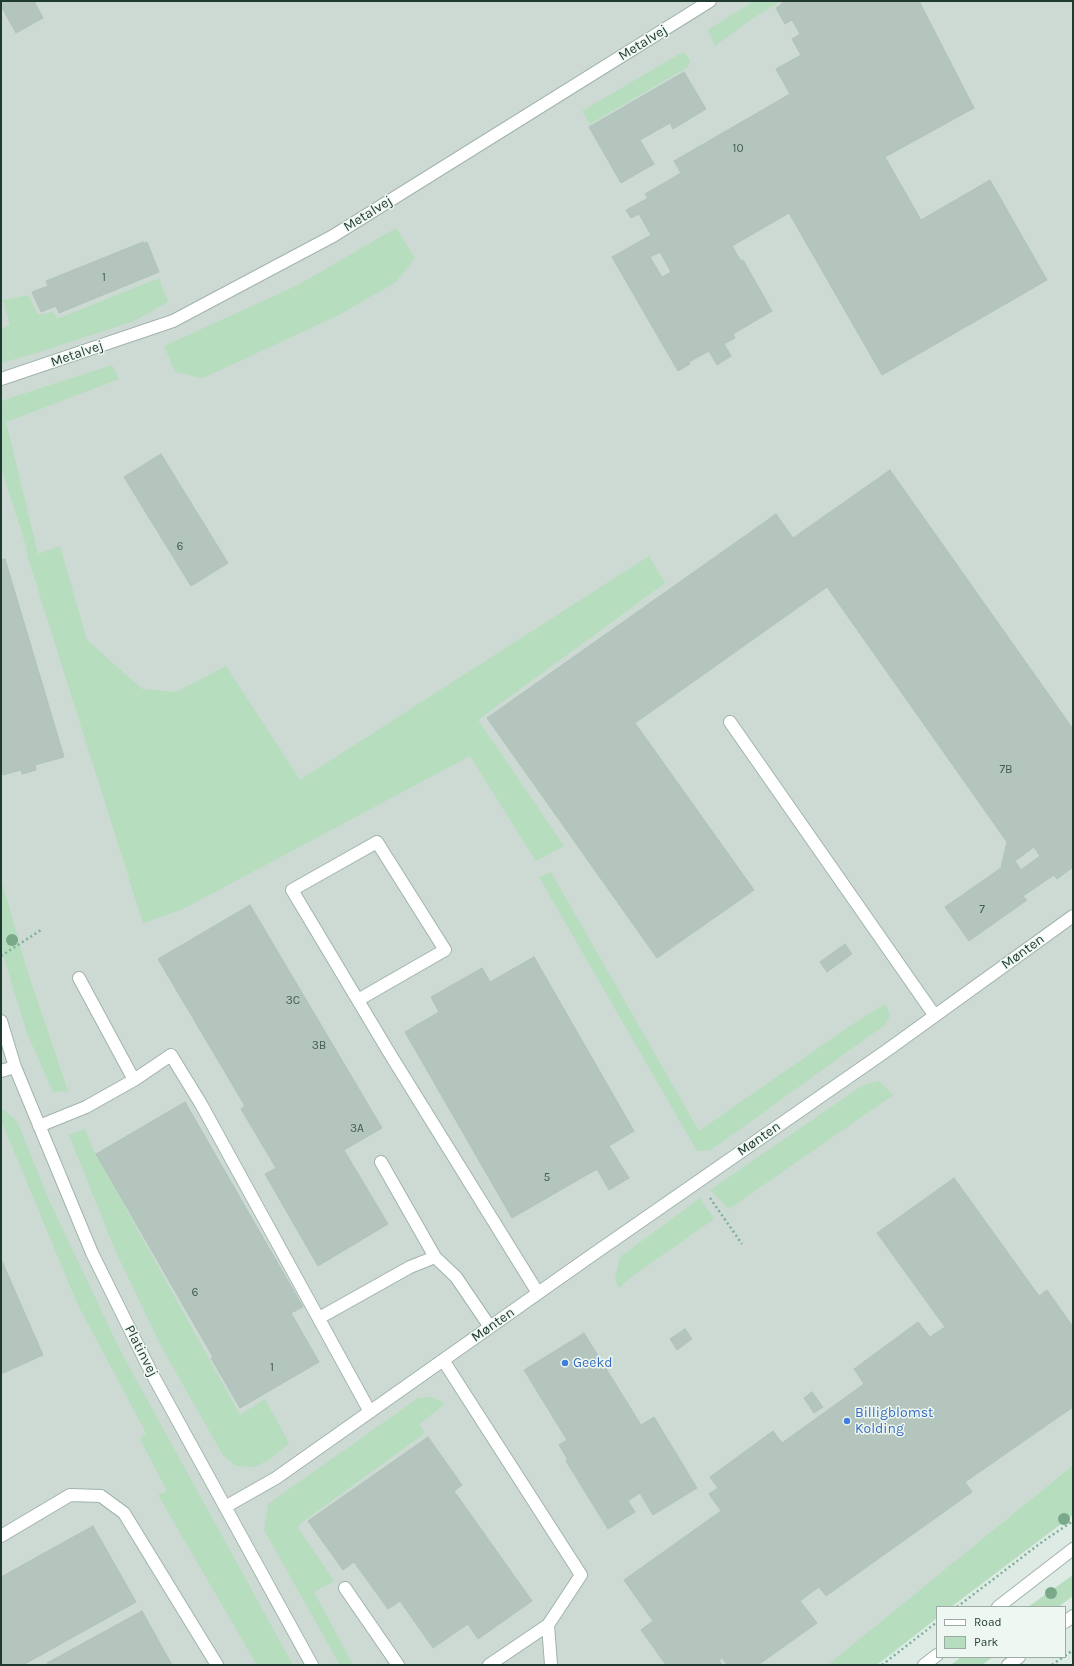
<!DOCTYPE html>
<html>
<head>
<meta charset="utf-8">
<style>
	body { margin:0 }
	#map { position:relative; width:1074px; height:1666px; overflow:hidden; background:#deebe4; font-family:Karla,sans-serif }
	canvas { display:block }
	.frame { position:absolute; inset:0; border:2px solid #1f3b31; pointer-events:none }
	.legend { position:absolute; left:936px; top:1606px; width:130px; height:52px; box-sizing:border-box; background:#eff7f2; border:1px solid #9caca5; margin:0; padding:5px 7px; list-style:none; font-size:12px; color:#1f3b31 }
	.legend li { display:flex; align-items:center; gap:8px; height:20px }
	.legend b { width:20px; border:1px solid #9caca5 }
</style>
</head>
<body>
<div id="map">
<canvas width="1074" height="1666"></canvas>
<div class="frame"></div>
<ul class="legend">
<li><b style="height:5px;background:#fff"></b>Road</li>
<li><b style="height:11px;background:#b6ddbd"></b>Park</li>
</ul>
</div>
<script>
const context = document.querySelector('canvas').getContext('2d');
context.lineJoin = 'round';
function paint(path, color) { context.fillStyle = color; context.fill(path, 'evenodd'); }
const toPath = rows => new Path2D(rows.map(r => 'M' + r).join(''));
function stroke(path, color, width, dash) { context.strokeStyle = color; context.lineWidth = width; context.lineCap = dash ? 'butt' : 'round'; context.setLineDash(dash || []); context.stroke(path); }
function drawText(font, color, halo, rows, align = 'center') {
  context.font = font + ' Karla,sans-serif'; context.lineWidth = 3; context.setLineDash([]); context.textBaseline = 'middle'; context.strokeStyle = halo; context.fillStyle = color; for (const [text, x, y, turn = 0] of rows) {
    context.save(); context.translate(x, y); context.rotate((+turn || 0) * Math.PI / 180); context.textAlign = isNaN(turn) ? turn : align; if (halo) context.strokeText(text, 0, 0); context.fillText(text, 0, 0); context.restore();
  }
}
paint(toPath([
	[1,1,1073,1,1073,1465,830,1665,1,1665]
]), '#ccdad3');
paint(toPath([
	[754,1,781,1,750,20,715,46,708,30],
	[683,52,690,60,688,67,590,124,582,111],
	[396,228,415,258,396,282,337,316,203,378,175,372,164,346,298,285],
	[159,278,168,302,134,321,40,352,1,363,1,329,10,325,3,300,28,295,38,315,53,312,57,319],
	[112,365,119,379,6,422,38,554,60,546,87,640,142,689,176,692,226,666,300,780,649,556,665,583,478,720,564,846,536,861,470,756,181,910,143,923,28,558,26,546,1,468,1,401],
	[551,872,699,1131,850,1026,885,1004,890,1015,886,1024,711,1150,697,1151,539,877],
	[1,878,26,967,68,1091,53,1092,27,1033,1,948],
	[879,1081,893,1095,729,1209,710,1190,863,1085],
	[1,1108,17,1121,49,1200,121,1352,293,1665,257,1665,158,1495,167,1491,140,1439,146,1433,77,1303,1,1120],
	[85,1129,92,1147,240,1415,265,1399,289,1443,269,1460,254,1467,236,1466,223,1455,162,1348,115,1250,69,1135],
	[700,1198,714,1219,631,1277,619,1288,615,1278,620,1257],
	[432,1397,445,1404,419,1424,425,1433,297,1526,334,1581,314,1592,353,1665,340,1665,264,1530,268,1504,418,1398],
	[1073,1465,1073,1515,951,1607,937,1607,937,1618,877,1665,828,1665],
	[1073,1575,1073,1596,1058,1607,1028,1607],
	[961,1657,993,1657,982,1665,951,1665]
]), '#b6ddbd');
const building = toPath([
	[1,1,34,1,43,18,16,33,1,6,1,1],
	[781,1,919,1,974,108,885,157,921,220,990,180,1047,280,882,375,789,213,732,246,741,261,743,260,772,311,733,334,735,338,724,344,731,356,717,365,709,351,689,362,690,364,678,371,612,257,651,235,639,214,631,218,626,210,648,198,645,194,681,173,674,161,790,94,776,69,801,55,792,39,800,34,792,20,785,24,776,8,782,4,781,1],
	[660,252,671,272,662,277,650,257,660,252],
	[684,72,706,109,673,129,670,123,640,140,654,164,621,183,589,127,684,72],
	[143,242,143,244,147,242,159,272,59,313,56,306,41,312,32,292,48,286,46,281,143,242],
	[161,454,228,563,191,586,124,477,161,454],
	[890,470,1073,729,1073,867,1057,879,1054,875,1023,896,1027,900,969,941,945,907,1001,868,1007,842,827,587,635,723,754,890,657,958,487,718,776,514,793,538,890,470],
	[1034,847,1040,856,1021,870,1015,861,1034,847],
	[5,559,64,757,35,765,36,770,22,774,21,770,3,775,1,767,1,560,5,559],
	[250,905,382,1128,344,1150,388,1224,318,1266,265,1174,276,1168,241,1109,245,1106,158,959,250,905],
	[845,944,852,954,827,972,820,962,845,944],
	[534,957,634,1131,609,1146,629,1178,609,1190,597,1169,512,1218,405,1032,439,1012,431,997,482,968,490,982,534,957],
	[185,1102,303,1307,291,1313,319,1362,240,1408,211,1358,213,1357,96,1154,185,1102],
	[954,1178,1039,1296,1047,1290,1073,1327,1073,1407,965,1482,972,1492,826,1596,819,1587,800,1601,817,1623,758,1665,727,1665,722,1658,719,1660,722,1665,666,1665,641,1630,653,1621,624,1580,721,1511,709,1494,718,1488,710,1477,773,1431,782,1443,864,1384,854,1369,918,1322,930,1337,945,1327,877,1233,954,1178],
	[1,1259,43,1355,1,1374,1,1259],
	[685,1329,692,1339,677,1350,670,1339,685,1329],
	[584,1333,641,1425,654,1417,697,1488,653,1515,640,1493,628,1501,635,1512,608,1529,566,1461,568,1460,559,1445,567,1440,524,1370,584,1333],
	[812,1392,823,1407,814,1413,804,1398,812,1392],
	[428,1437,462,1485,454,1491,532,1601,478,1639,468,1624,433,1648,400,1601,388,1609,354,1562,343,1570,308,1521,428,1437],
	[93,1526,136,1602,23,1665,1,1665,1,1577,93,1526],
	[142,1611,172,1665,48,1665,47,1663,142,1611]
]);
paint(building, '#b3c5bd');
stroke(building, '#b0c4bb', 1);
const minor = toPath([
	[1,379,173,321,333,236,710,1],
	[730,722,935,1016],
	[358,1000,445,950,377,842,292,890,390,1054,538,1293],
	[1,1021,15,1067,92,1253,151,1372,312,1665],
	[1,1071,15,1067],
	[134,1080,171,1055,201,1104,370,1412],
	[39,1126,86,1107,134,1080,79,978],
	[381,1162,435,1257],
	[319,1318,410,1267,435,1257,456,1277,490,1327],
	[443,1360,581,1575,548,1625,489,1665],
	[225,1507,276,1478,585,1260,886,1051,1073,916],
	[1,1536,70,1495,101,1496,124,1513,217,1665],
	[345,1588,398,1665],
	[998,1607,1073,1549],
	[1065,1622,1073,1616],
	[548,1625,551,1665],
	[924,1665,937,1655],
	[1008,1665,1019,1657]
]);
stroke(minor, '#a1b3ab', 14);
stroke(toPath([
	[1,956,41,930],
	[710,1198,742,1244],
	[957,1607,1042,1542,1073,1521],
	[1065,1656,1073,1650],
	[882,1665,937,1622],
	[1052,1665,1063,1657]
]), '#7db09c', 2.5, [2, 3]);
stroke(minor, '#fff', 12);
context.fillStyle = '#79a989';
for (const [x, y] of [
	[12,940],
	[1064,1519],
	[1051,1593]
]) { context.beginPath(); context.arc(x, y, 6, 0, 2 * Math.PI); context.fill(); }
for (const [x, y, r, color] of [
	[565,1363,4,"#3f7fe0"],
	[847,1421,4,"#3f7fe0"]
]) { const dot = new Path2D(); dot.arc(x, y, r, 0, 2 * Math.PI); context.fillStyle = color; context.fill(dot); stroke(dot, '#eff7f2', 1.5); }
drawText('12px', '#445e54', null, [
	["10",738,149],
	["1",104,278],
	["6",180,547],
	["7B",1006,770],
	["7",982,910],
	["3C",293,1001],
	["3B",319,1046],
	["3A",357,1129],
	["5",547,1178],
	["6",195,1293],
	["1",272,1368]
]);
drawText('14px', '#1f3b31', '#eff7f2', [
	["Metalvej",643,43,-32],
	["Metalvej",368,214,-32],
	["Metalvej",77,354,-19],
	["Mønten",1023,952,-36],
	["Mønten",759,1139,-35],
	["Mønten",493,1325,-35],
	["Platinvej",141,1351,63]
]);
drawText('14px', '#366cbe', '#eff7f2', [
	["Geekd",573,1363],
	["Billigblomst",855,1413],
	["Kolding",855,1429]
], 'left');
</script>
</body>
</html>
